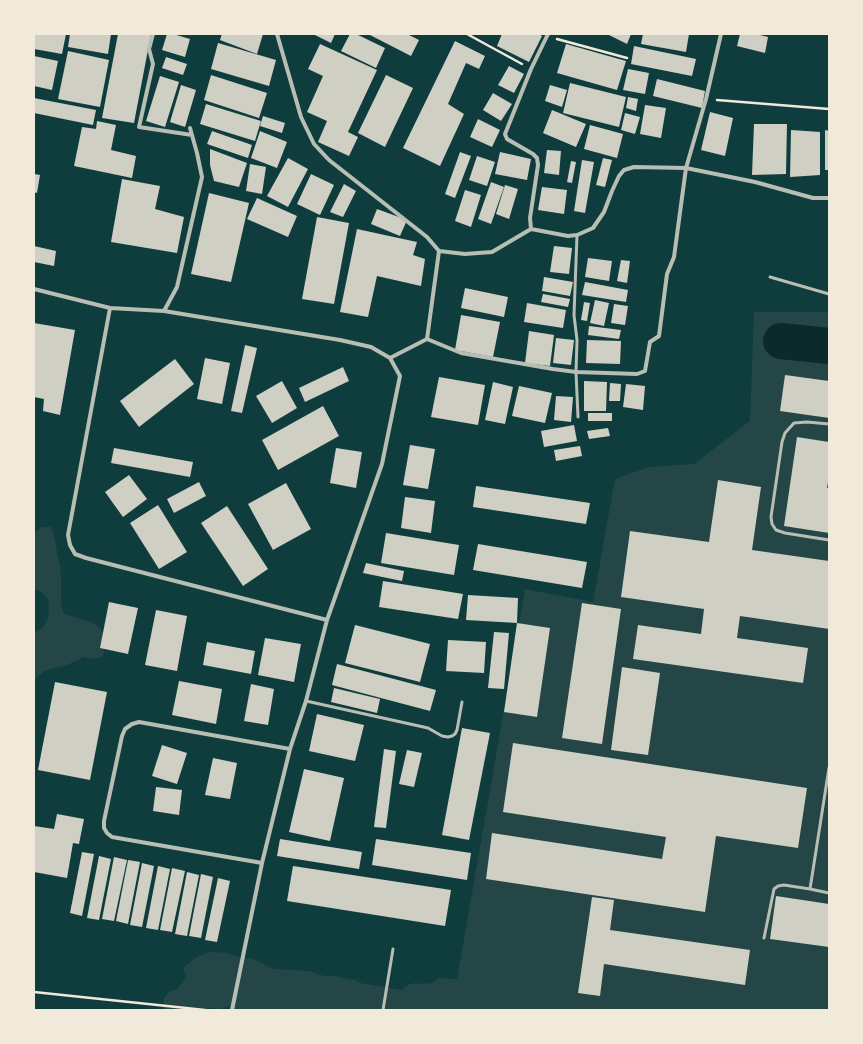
<!DOCTYPE html>
<html>
<head>
<meta charset="utf-8">
<style>
	body { margin:0 }
	#map { position:relative; width:863px; height:1044px; overflow:hidden; background:#0f3d3e; font-family:"Source Serif 4",serif }
	canvas { display:block }
	.frame { position:absolute; inset:0; border:35px solid #f1e9da; pointer-events:none }
</style>
</head>
<body>
<div id="map">
<canvas width="863" height="1044"></canvas>
<div class="frame"></div>
</div>
<script>
const context = document.querySelector('canvas').getContext('2d');
context.lineJoin = 'round';
function paint(path, color) { context.fillStyle = color; context.fill(path, 'evenodd'); }
const toPath = rows => new Path2D(rows.map(r => 'M' + r).join(''));
function stroke(path, color, width, dash) { context.strokeStyle = color; context.lineWidth = width; context.lineCap = dash ? 'butt' : 'round'; context.setLineDash(dash || []); context.stroke(path); }
paint(toPath([
	[754,312,829,312,829,1010,230,1010,230,1006,219,1009,210,1008,206,1010,165,1010,163,1007,164,998,169,992,177,989,182,983,186,976,183,968,195,958,210,952,227,953,243,959,251,958,274,969,309,971,324,976,332,976,356,980,360,983,402,990,408,985,415,983,423,984,432,983,438,978,457,979,525,589,593,602,615,479,649,467,694,464,750,421],
	[42,527,51,527,54,536,61,573,61,605,64,614,92,622,100,628,105,636,105,646,103,656,94,659,84,657,65,666,54,668,45,671,36,678,34,686,34,633,44,627,48,618,49,608,48,599,42,592,34,589,34,532]
]), '#244646');
stroke(toPath([
	[781,341,829,346]
]), '#0a2a2b', 36);
paint(toPath([
	[34,34,66,34,62,54,34,49],
	[70,34,111,34,108,54,68,47],
	[118,34,151,34,134,123,102,118],
	[167,34,173,34,190,39,185,57,162,50],
	[222,34,263,34,257,54,220,40],
	[313,34,335,34,331,43],
	[350,34,356,34,385,48,376,68,341,51],
	[368,34,407,34,419,40,411,56],
	[502,34,539,34,542,36,529,62,497,46],
	[607,34,631,34,627,44],
	[643,34,689,34,686,52,641,44],
	[740,34,756,34,768,37,765,53,737,46],
	[455,41,485,56,479,69,466,63,448,104,464,114,440,166,403,148],
	[218,43,276,60,269,86,211,69],
	[320,44,377,70,348,132,358,137,349,156,318,142,327,121,307,112,323,76,308,69],
	[566,44,626,61,617,90,557,73],
	[634,46,696,59,692,76,631,64],
	[68,51,109,60,100,107,58,99],
	[34,56,58,61,52,90,34,86],
	[166,57,187,64,183,75,162,68],
	[509,66,524,74,514,93,498,85],
	[628,69,649,73,645,94,623,90],
	[211,75,267,93,259,118,204,100],
	[386,75,413,88,385,147,358,133],
	[160,76,179,82,165,127,146,121],
	[657,79,705,91,702,108,653,96],
	[570,83,626,97,619,127,563,113],
	[181,85,196,90,185,127,170,122],
	[550,85,567,90,562,107,545,101],
	[493,93,512,104,501,121,483,110],
	[628,97,638,99,636,111,626,108],
	[34,98,96,110,93,125,34,113],
	[206,104,261,121,255,141,200,124],
	[645,105,666,108,661,138,640,134],
	[552,110,586,124,576,147,543,133],
	[710,112,733,118,725,156,701,150],
	[625,113,640,117,635,134,621,130],
	[263,116,285,123,282,133,260,126],
	[478,119,500,130,492,147,470,137],
	[97,121,116,125,111,150,136,156,132,178,74,166,82,127,96,129],
	[754,124,787,124,786,174,752,175],
	[590,125,623,134,617,158,584,149],
	[791,130,820,132,820,175,790,177],
	[825,130,829,131,829,170,825,170],
	[212,131,252,145,248,158,207,144],
	[260,131,287,142,277,168,251,158],
	[210,149,247,163,239,187,214,181,210,165],
	[547,150,561,151,559,175,544,173],
	[460,152,471,156,455,198,445,194],
	[500,152,531,159,527,180,495,174],
	[477,156,495,162,487,186,469,180],
	[288,158,308,169,288,207,267,196],
	[603,158,612,160,605,187,596,185],
	[582,160,594,162,585,213,574,211],
	[571,161,576,162,572,183,567,182],
	[250,164,266,167,262,194,246,191],
	[34,174,40,175,37,193,34,192],
	[311,174,334,185,320,215,297,204],
	[122,179,160,186,155,209,184,217,177,253,111,242],
	[491,182,504,187,491,224,478,219],
	[344,184,356,191,343,217,330,212],
	[505,185,518,189,509,219,496,214],
	[542,187,567,190,564,214,538,210],
	[465,190,481,195,471,227,455,221],
	[209,193,249,203,231,282,191,274],
	[257,198,297,216,288,237,247,219],
	[377,209,407,220,400,236,371,224],
	[317,217,349,223,334,304,302,299],
	[357,229,417,242,413,255,425,259,421,286,377,276,368,317,340,312],
	[34,246,56,251,54,266,34,262],
	[554,246,572,248,569,274,550,272],
	[588,258,612,261,609,281,585,277],
	[621,260,630,261,627,283,617,281],
	[544,277,573,282,570,296,542,291],
	[585,282,628,290,626,302,582,295],
	[465,288,508,297,504,317,461,308],
	[543,294,570,299,568,307,541,302],
	[595,300,609,303,604,326,590,323],
	[584,302,590,303,587,321,581,320],
	[527,303,566,310,563,328,524,322],
	[614,304,628,306,625,325,611,323],
	[461,315,500,322,493,357,455,350],
	[34,323,75,330,60,415,43,411,44,399,34,397],
	[589,326,621,330,619,339,588,335],
	[529,331,554,335,550,366,525,363],
	[556,338,574,340,571,365,553,363],
	[587,340,621,341,620,364,586,363],
	[245,345,257,348,242,413,231,411],
	[205,358,230,363,222,404,197,399],
	[175,359,194,384,139,427,120,401],
	[343,367,349,381,305,402,299,388],
	[785,375,829,381,829,418,780,411],
	[439,377,485,385,478,425,431,417],
	[282,381,297,408,272,423,256,396],
	[584,381,607,382,606,411,584,411],
	[493,382,513,387,505,424,485,420],
	[610,383,621,384,620,401,609,401],
	[626,384,645,386,643,410,623,407],
	[519,386,552,393,545,423,512,416],
	[556,396,573,397,571,422,554,420],
	[323,406,339,436,278,470,262,440],
	[588,413,612,413,612,421,588,421],
	[574,425,577,441,544,447,541,431],
	[608,428,610,436,589,439,587,431],
	[797,437,829,442,829,476,827,488,829,488,829,533,784,526],
	[410,445,435,449,428,489,403,485],
	[580,446,582,456,556,461,554,450],
	[114,448,193,462,190,477,111,463],
	[336,448,362,452,356,488,330,483],
	[129,475,147,499,123,517,105,492],
	[718,480,761,487,752,550,829,561,829,629,740,616,737,638,808,648,803,683,633,659,638,625,701,634,704,609,621,597,630,531,709,542],
	[199,482,206,496,174,513,167,499],
	[286,483,311,529,273,550,248,504],
	[476,486,590,503,586,524,473,507],
	[405,497,435,501,431,533,401,528],
	[158,505,187,552,159,569,130,523],
	[227,506,268,569,243,586,201,523],
	[386,533,459,545,454,575,381,563],
	[478,544,587,562,582,588,473,570],
	[366,563,404,571,402,581,363,573],
	[383,581,463,594,458,619,379,607],
	[468,595,518,598,517,623,466,620],
	[109,602,138,608,128,654,100,648],
	[582,603,621,609,602,744,562,738],
	[156,610,187,616,177,671,145,665],
	[517,623,550,628,537,717,504,712],
	[355,625,430,644,420,682,345,663],
	[494,632,509,633,504,689,488,688],
	[265,638,301,644,294,682,258,675],
	[448,640,486,642,484,673,446,671],
	[207,642,255,651,251,674,203,665],
	[337,664,436,690,430,711,332,685],
	[622,667,660,673,648,755,611,750],
	[179,681,222,689,216,724,172,715],
	[55,682,107,692,90,780,38,770],
	[251,684,274,689,268,725,244,721],
	[334,688,380,699,377,713,331,702],
	[317,714,364,725,355,761,309,751],
	[462,728,490,733,469,840,442,835],
	[513,743,807,788,798,848,716,836,705,912,486,879,492,833,662,859,666,837,503,812],
	[162,745,187,753,177,784,152,776],
	[384,749,396,751,386,828,374,827],
	[407,750,422,753,414,787,399,784],
	[213,758,237,763,230,799,205,795],
	[304,769,344,778,330,841,289,832],
	[156,787,182,790,179,815,153,811],
	[57,814,84,819,79,844,73,843,67,878,34,872,34,826,54,829],
	[280,839,362,852,359,869,277,856],
	[376,839,471,853,467,880,372,865],
	[82,852,94,854,82,916,70,913],
	[99,856,111,859,99,920,87,918],
	[114,857,127,860,114,921,102,919],
	[128,860,140,862,128,924,116,921],
	[142,863,154,866,142,927,130,925],
	[158,866,170,869,158,930,146,928],
	[293,866,451,890,445,926,287,901],
	[172,868,185,871,172,932,160,930],
	[187,872,199,875,187,936,175,934],
	[201,874,213,877,201,938,189,936],
	[218,878,230,881,217,942,205,940],
	[776,896,829,904,829,947,770,939],
	[592,897,614,900,610,930,750,950,745,985,604,964,600,996,578,993]
]), '#cfcfc3');
stroke(toPath([
	[467,34,522,64],
	[557,39,627,58],
	[717,100,829,109],
	[34,992,205,1010]
]), '#f1e9da', 2.5);
stroke(toPath([
	[577,235,574,315,577,340,576,372,578,417],
	[770,277,829,294],
	[829,424,807,422,794,423,785,433,782,442,771,517,772,524,776,530,785,533,829,540],
	[306,701,428,728,442,736,448,737,452,736,455,734,457,730,462,702],
	[829,768,810,889,829,893],
	[764,938,774,889,778,886,784,885,810,889],
	[383,1010,393,949]
]), '#b8beb3', 3);
stroke(toPath([
	[153,34,149,49,153,64,139,127,192,135],
	[277,34,301,117,314,144,329,160,427,237,439,251,465,254,492,252,531,229,568,236,577,235,593,228,604,212,612,191,619,176,624,170,634,167,686,168,755,182,813,198,829,198],
	[531,229,530,218,538,165,537,158,533,154,507,139,505,134,531,69,548,34],
	[34,289,110,308,164,311,340,340,371,347,390,358],
	[110,308,68,535,70,545,75,554,86,558,327,620],
	[164,311,177,287,202,177,197,153,190,128],
	[427,339,461,353,553,369,576,372,637,374,645,371,650,342,659,336,667,274,674,257,686,168,706,99,721,34],
	[262,863,112,837,107,833,104,828,104,821,122,736,125,729,132,724,139,722,290,749],
	[232,1010,262,863,290,749,306,701,327,620,382,464,400,376,390,358,427,339,439,251]
]), '#b8beb3', 4);
</script>
</body>
</html>
